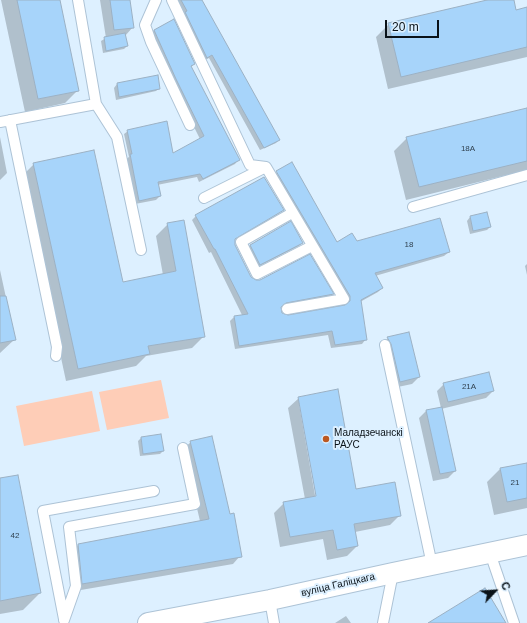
<!DOCTYPE html>
<html>
<head>
<meta charset="utf-8">
<style>
	body { margin:0 }
	#map { position:relative; width:527px; height:623px; overflow:hidden; background:#ddf0ff; font-family:Arial,sans-serif }
	canvas { display:block }
	.north { position:absolute; left:475px; top:571px; width:40px; height:40px; -webkit-text-stroke:3px #ddf0ff; paint-order:stroke; rotate:65deg; font-size:11px; font-weight:700; line-height:16px; text-align:center; color:#0a1218 }
	.north::after { content:''; display:block; margin:auto; width:14px; height:18px; background:#0a1218; clip-path:polygon(50% 0,100% 100%,50% 72%,0 100%) }
	.scale { position:absolute; left:385px; top:20px; width:54px; height:18px; box-sizing:border-box; border:2px solid #0a1218; border-top:0; padding-left:5px; font-size:12px; line-height:14px; white-space:nowrap; color:#0a1218; -webkit-text-stroke:3px #ddf0ff; paint-order:stroke }
</style>
</head>
<body>
<div id="map">
<canvas width="527" height="623"></canvas>
<div class="north">С</div>
<div class="scale">20 m</div>
</div>
<script>
const context = document.querySelector('canvas').getContext('2d');
context.lineJoin = 'round';
function paint(path, color) { context.fillStyle = color; context.fill(path, 'evenodd'); }
const toPath = rows => new Path2D(rows.map(r => 'M' + r).join(''));
function stroke(path, color, width, dash) { context.strokeStyle = color; context.lineWidth = width; context.lineCap = dash ? 'butt' : 'round'; context.setLineDash(dash || []); context.stroke(path); }
function drawText(font, color, halo, rows, align = 'center') {
  context.font = font + ' Arial,sans-serif'; context.lineWidth = 4; context.setLineDash([]); context.textBaseline = 'middle'; context.strokeStyle = halo; context.fillStyle = color; for (const [text, x, y, turn = 0] of rows) {
    context.save(); context.translate(x, y); context.rotate((+turn || 0) * Math.PI / 180); context.textAlign = isNaN(turn) ? turn : align; if (halo) context.strokeText(text, 0, 0); context.fillText(text, 0, 0); context.restore();
  }
}
paint(toPath([
	[161,380,169,418,107,430,99,392],
	[92,391,100,431,24,446,16,406]
]), '#fecdb7');
paint(toPath([
	[1,0,59,0,78,90,65,103,25,112],
	[100,0,129,0,133,27,125,36,127,46,124,49,103,53,101,41,106,38],
	[177,0,201,0,279,139,276,143,260,150,209,58,203,61,182,16,184,14],
	[492,0,513,0,515,11,527,8,527,57,388,89,376,37,389,24],
	[173,20,194,64,191,67,238,160,235,164,199,182,197,177,157,185,160,196,156,200,135,204,126,159,129,157,124,134,128,131,173,155,200,139,172,83,150,34,154,30],
	[117,84,159,88,156,91,116,100,114,88],
	[527,109,527,170,406,200,394,151,407,138],
	[0,137,7,173,0,180],
	[34,164,122,284,163,275,156,236,168,224,204,336,192,348,146,356,136,366,66,381,22,176],
	[276,172,337,243,356,242,449,252,444,256,375,276,382,288,378,292,360,302,366,339,362,344,331,348,328,335,235,349,230,321,234,317,242,315,211,252,209,253,192,220,196,216,283,210,278,214,234,240,234,245,250,278,256,281,332,294,328,298,281,307,282,314,288,316,346,306,347,303,272,176],
	[487,214,490,227,487,230,470,234,467,221,470,217],
	[290,223,302,243,299,246,256,268,247,249,250,245],
	[527,264,527,275,525,266],
	[0,270,15,339,0,353],
	[388,338,419,377,412,384,393,388,381,345],
	[444,384,493,391,486,398,441,409,455,471,448,478,433,481,419,418,426,411,441,408,437,391],
	[299,398,355,490,400,515,390,525,355,532,357,546,347,556,327,560,323,539,280,547,274,513,284,503,305,499,288,408],
	[299,404,301,404,318,501,316,501],
	[161,435,163,451,160,454,140,456,138,441,141,438],
	[191,442,230,515,240,556,233,564,75,591,70,552,78,545,200,521,183,449],
	[527,464,527,508,494,515,487,482,500,469],
	[0,479,40,593,23,610,0,614],
	[346,616,351,623,335,623]
]), '#0003');
const building = toPath([
	[17,0,60,0,79,91,38,99,17,0],
	[110,0,130,0,134,28,114,30,110,0],
	[181,0,202,0,280,140,264,148,212,55,207,58,185,12,187,11,181,0],
	[487,0,514,0,516,10,527,7,527,47,401,77,388,23,487,0],
	[174,19,195,64,191,66,240,160,203,179,200,174,158,182,161,196,139,201,130,154,132,154,127,130,167,121,173,153,204,136,176,79,154,30,174,19],
	[125,33,128,46,106,51,104,37,125,33],
	[158,75,160,89,119,97,117,83,158,75],
	[527,108,527,161,419,187,406,137,527,108],
	[94,150,123,282,176,271,167,223,184,220,205,337,148,346,150,354,78,369,33,163,94,150],
	[292,162,337,242,352,233,357,241,440,218,450,252,375,273,383,288,361,300,367,340,335,345,332,331,239,346,234,316,248,314,215,249,214,249,195,215,264,177,284,210,235,239,235,245,251,277,256,280,260,280,310,254,334,294,286,303,281,307,282,313,288,315,345,305,350,301,350,296,276,171,292,162],
	[487,212,491,227,473,231,470,216,487,212],
	[291,221,303,243,260,265,250,245,291,221],
	[0,296,6,296,16,340,0,343,0,296],
	[409,332,420,377,400,382,391,344,387,337,409,332],
	[489,372,494,391,448,402,443,383,489,372],
	[338,389,356,489,395,482,401,516,354,524,358,546,337,550,333,530,290,537,283,502,316,496,298,397,338,389],
	[442,407,456,471,440,474,426,410,442,407],
	[161,434,164,451,143,454,141,437,161,434],
	[212,436,230,514,234,513,242,557,82,584,78,544,209,519,190,441,212,436],
	[527,463,527,498,507,502,500,468,527,463],
	[18,475,41,593,0,601,0,478,18,475],
	[485,588,506,623,428,623,485,588]
]);
paint(building, '#a7d4fa');
stroke(building, '#9cb1c4', 1);
const service = toPath([
	[156,0,145,25,151,42,190,125],
	[172,0,250,165,266,167,344,299,287,309],
	[96,104,117,137,141,250],
	[10,120,57,347,56,356],
	[0,122,96,104,78,0],
	[204,198,266,167],
	[413,207,527,175],
	[292,213,241,242,257,274,312,246],
	[385,345,432,565],
	[490,553,514,623],
	[270,600,274,623],
	[64,619,43,511,154,491],
	[64,620,76,586,69,527,195,504,183,448],
	[383,623,393,573]
]);
const minor = toPath([
	[148,623,270,600,393,573,527,545]
]);
stroke(service, '#adc3d6', 12);
stroke(minor, '#adc3d6', 22);
stroke(service, '#fff', 10);
stroke(minor, '#fff', 20);
for (const [x, y, r, color] of [
	[326,439,4,"#bb5821"]
]) { const dot = new Path2D(); dot.arc(x, y, r, 0, 2 * Math.PI); context.fillStyle = color; context.fill(dot); stroke(dot, '#ddf0ff', 1.5); }
drawText('8px', '#314250', null, [
	["18А",468,149],
	["18",409,245],
	["21А",469,387],
	["21",515,483],
	["42",15,536]
]);
drawText('10px', '#0a1218', '#ddf0ff', [
	["Маладзечанскі",334,433],
	["РАУС",334,445]
], 'left');
drawText('10px', '#0a1218', '#ddf0ff', [
	["вуліца Галіцкага",338,585,-13]
]);
</script>
</body>
</html>
